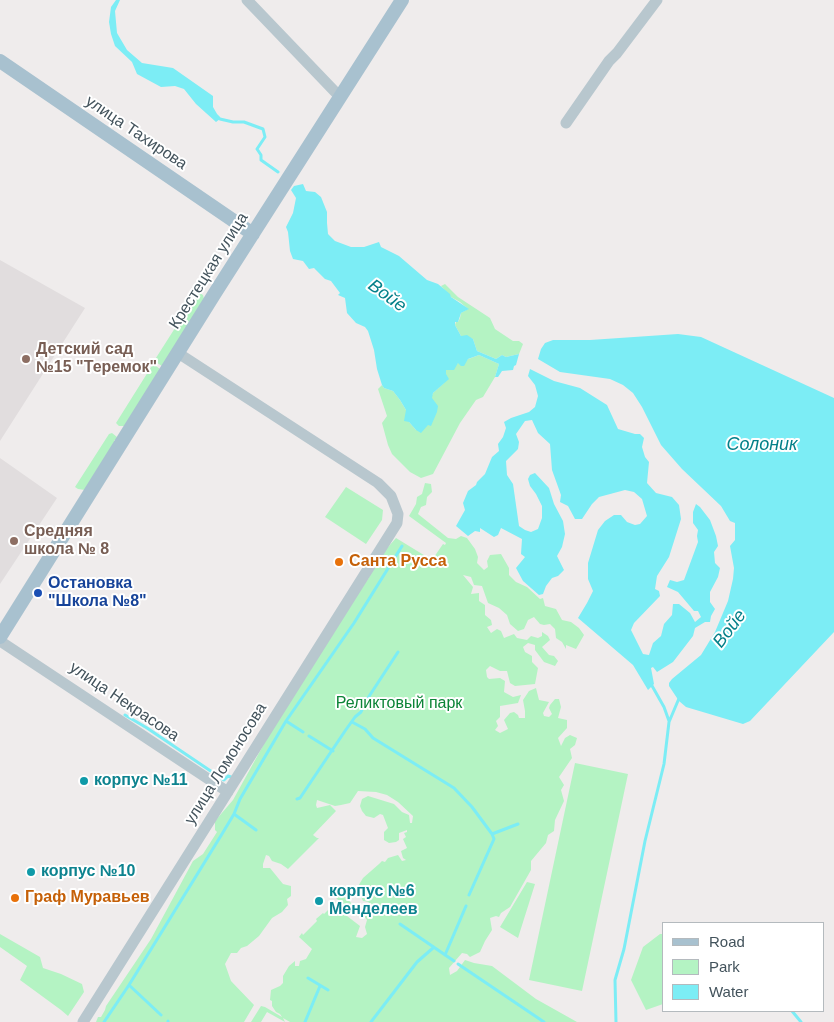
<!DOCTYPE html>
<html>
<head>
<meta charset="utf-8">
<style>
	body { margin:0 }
	#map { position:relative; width:834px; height:1022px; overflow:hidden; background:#efecec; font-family:Arial,sans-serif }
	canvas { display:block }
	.legend { position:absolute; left:662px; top:922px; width:162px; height:90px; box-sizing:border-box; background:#fff; border:1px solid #b4babe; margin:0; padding:6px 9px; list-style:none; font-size:15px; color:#43535c }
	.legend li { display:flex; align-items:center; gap:10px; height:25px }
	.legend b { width:25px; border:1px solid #b4babe }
</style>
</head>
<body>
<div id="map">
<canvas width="834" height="1022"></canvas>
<ul class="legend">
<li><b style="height:6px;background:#a8c1cf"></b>Road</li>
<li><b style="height:14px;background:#b4f3c3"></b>Park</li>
<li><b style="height:14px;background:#7cedf5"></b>Water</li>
</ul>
</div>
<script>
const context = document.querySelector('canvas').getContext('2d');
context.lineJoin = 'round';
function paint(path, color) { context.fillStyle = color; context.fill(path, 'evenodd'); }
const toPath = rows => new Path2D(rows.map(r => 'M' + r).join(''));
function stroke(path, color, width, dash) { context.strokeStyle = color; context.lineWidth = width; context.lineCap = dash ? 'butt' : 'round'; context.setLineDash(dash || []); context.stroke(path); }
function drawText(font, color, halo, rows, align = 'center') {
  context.font = font + ' Arial,sans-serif'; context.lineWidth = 4; context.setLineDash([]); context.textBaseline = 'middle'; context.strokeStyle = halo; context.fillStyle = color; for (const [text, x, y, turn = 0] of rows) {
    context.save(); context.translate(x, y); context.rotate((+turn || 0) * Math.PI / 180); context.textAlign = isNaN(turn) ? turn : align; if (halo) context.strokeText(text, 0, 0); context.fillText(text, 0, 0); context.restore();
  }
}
paint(toPath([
	[0,260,85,308,0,441],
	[0,458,57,498,0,584]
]), '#e1ddde');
paint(toPath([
	[445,284,458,297,490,318,495,329,513,341,519,341,523,344,519,354,506,357,502,355,496,359,477,351,473,339,461,336,455,325,456,322,458,322,460,318,461,313,468,309,460,302,451,297,441,286],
	[198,292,203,295,204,299,162,366,154,361],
	[479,355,499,364,495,377,483,397,476,400,460,423,433,474,421,478,410,472,392,454,388,445,382,423,387,416,378,389,382,385,384,388,393,391,400,400,406,410,409,422,416,430,433,393,444,383,446,370,458,363],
	[153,364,160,369,125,426,119,426,116,423],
	[112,433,117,437,116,440,114,440,115,442,85,490,78,489,75,487,109,434],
	[425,483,431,484,432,492,427,497,426,505,421,507,418,514,448,538,456,539,461,536,467,538,475,549,478,557,477,563,484,570,488,567,487,561,490,555,501,554,509,568,509,575,516,582,527,587,540,599,543,598,545,606,556,609,562,620,571,622,579,628,584,635,576,649,566,645,566,649,562,642,556,638,555,629,550,624,544,625,540,624,534,617,528,620,524,629,518,631,510,624,507,615,499,608,488,603,482,586,474,585,471,577,463,575,473,587,471,594,479,593,479,601,485,605,485,615,491,620,492,625,487,627,491,633,497,629,501,631,504,638,514,634,517,638,527,640,531,636,538,638,542,636,542,632,548,636,550,640,542,647,549,655,554,656,558,661,555,666,544,662,535,650,535,645,528,643,523,647,525,652,532,656,532,662,538,668,535,684,515,686,510,683,507,671,500,671,490,666,486,670,487,677,489,679,500,678,505,681,504,692,513,697,521,695,518,703,500,706,500,717,496,721,498,726,495,730,500,733,508,729,504,720,510,713,514,712,518,715,519,718,525,718,525,711,523,700,529,691,536,688,539,700,549,702,543,713,544,716,549,717,552,714,549,708,550,705,555,699,559,699,561,707,558,718,567,720,567,728,558,738,561,746,565,738,570,735,577,738,575,745,570,749,572,758,559,777,564,785,561,790,564,801,555,820,554,831,548,835,546,843,531,861,531,870,510,907,501,913,499,917,496,916,490,918,492,930,485,941,480,952,470,957,467,954,462,953,449,968,450,975,457,971,465,960,474,963,492,966,536,999,577,1022,290,1022,283,1018,285,1022,267,1012,261,1022,251,1022,261,1006,265,1007,282,1017,280,1014,276,1012,272,1006,272,1001,270,1000,271,990,280,986,283,983,283,976,289,966,295,961,295,966,299,966,300,961,306,959,312,949,299,937,302,933,303,935,317,921,316,919,323,913,324,914,338,900,331,892,336,887,354,906,347,916,360,926,356,937,362,938,367,934,365,927,367,920,363,915,357,916,354,914,353,908,356,905,362,907,364,910,369,902,363,901,357,888,363,878,379,864,382,861,385,862,388,858,398,855,402,861,406,860,403,858,401,851,407,848,403,839,406,837,404,833,407,832,407,830,399,833,399,840,396,842,389,843,384,840,384,832,388,828,383,815,380,814,374,818,366,816,362,811,360,806,362,799,368,796,394,804,402,812,409,815,410,823,412,823,413,816,398,802,387,795,376,792,358,791,350,803,341,805,335,806,317,800,316,805,317,808,330,805,336,811,313,835,317,838,319,838,288,869,281,864,272,861,269,856,266,855,263,864,263,868,270,868,283,884,291,886,291,896,287,899,288,905,282,912,272,918,259,936,247,946,241,948,237,953,231,953,225,964,231,981,254,1005,244,1022,96,1022,98,1017,101,1017,105,1010,106,1006,151,939,193,861,203,854,217,832,215,830,215,821,233,800,275,724,345,611,368,579,381,555,396,538,432,560,443,544,445,545,446,543,409,516,416,504,417,497,422,494],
	[346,487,383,510,382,520,366,544,325,517],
	[575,763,628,774,582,991,529,980],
	[527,882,535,884,518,938,500,927],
	[0,934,40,957,43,968,61,974,82,984,84,992,68,1016,61,1010,20,980,27,966,0,947],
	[660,934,663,934,663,1004,646,1010,631,980,643,947]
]), '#b4f3c3');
paint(toPath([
	[116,0,120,0,115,11,117,33,127,50,142,63,173,68,213,96,213,107,220,119,216,122,196,104,184,89,175,86,161,87,137,74,132,62,115,46,111,34,109,22,111,7],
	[303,184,306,191,315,192,321,197,327,212,327,223,328,234,335,241,351,247,364,247,379,242,381,247,399,256,427,280,438,284,450,294,451,297,469,309,461,313,458,322,455,322,455,325,461,336,467,335,473,339,477,351,496,359,502,355,506,357,519,354,516,365,514,366,513,370,502,371,498,377,495,377,499,364,479,355,468,359,464,366,461,366,458,363,454,370,446,370,446,374,449,379,433,393,432,398,438,406,437,412,431,426,428,425,421,433,416,430,409,422,404,421,406,410,400,400,393,391,384,388,382,385,377,369,374,350,368,331,365,327,356,323,347,313,345,298,338,295,340,293,331,281,325,279,314,268,309,269,303,261,293,259,290,251,288,232,286,227,293,213,296,198,291,190,294,186],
	[678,334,701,337,834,398,834,632,750,721,743,724,686,707,679,701,669,686,669,683,672,679,701,655,715,632,728,601,733,579,734,568,730,546,735,540,735,523,730,521,721,506,682,469,661,445,642,407,633,393,623,385,610,379,560,372,538,359,541,349,545,343,553,340,590,340],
	[530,369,554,381,580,388,607,405,618,429,635,434,640,434,644,438,642,447,645,457,649,462,647,483,656,493,672,497,679,505,681,519,669,557,657,576,655,589,659,591,660,596,634,623,631,630,643,654,649,655,653,643,661,636,664,624,672,615,673,604,679,604,690,613,695,622,701,617,698,611,694,611,678,592,667,587,670,580,677,582,684,580,698,542,697,536,698,530,693,523,693,512,696,504,700,507,710,520,716,536,718,546,714,552,715,563,720,568,718,577,710,592,710,602,715,609,711,616,710,622,705,622,695,628,693,636,673,662,657,672,653,667,651,668,654,684,648,690,633,665,578,618,587,603,593,591,588,579,588,563,598,530,605,521,614,515,621,515,627,522,635,525,640,524,647,516,642,499,634,492,625,490,599,497,592,504,582,519,575,519,568,506,560,502,561,495,552,470,550,444,538,433,532,420,525,421,516,434,519,442,518,449,506,461,507,475,513,484,519,526,525,530,531,532,538,529,542,518,542,506,536,494,530,486,528,479,530,475,535,473,549,488,554,504,563,521,565,534,562,547,557,556,564,570,558,576,552,578,546,586,543,594,539,595,523,581,516,568,525,557,521,554,522,539,501,528,498,535,494,537,480,528,480,532,475,531,468,536,456,526,465,510,463,503,468,491,476,485,477,482,485,474,492,457,499,451,498,444,503,437,506,428,504,422,511,418,529,412,535,407,538,396,535,385,528,376]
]), '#7cedf5');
stroke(toPath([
	[217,116,220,119,233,122,244,122,263,129,265,137,257,149,261,155,261,160,278,172],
	[651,684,664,707,669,721],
	[125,715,147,728,224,780,228,776,231,777],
	[286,721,303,732],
	[352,722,365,729,373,738,454,788,472,807,492,834,494,839,469,895],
	[309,736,333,751],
	[297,799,300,798,345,731,355,717,361,712,366,701,398,652],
	[234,814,256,830],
	[492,834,518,824],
	[400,924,454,961],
	[445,955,466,906],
	[458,964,544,1022],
	[308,978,328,990],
	[129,985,161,1015],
	[792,1011,801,1022],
	[168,1021,168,1022],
	[104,1022,129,985,222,834,234,814,240,799,286,721,354,623,402,546],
	[305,1022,320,986],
	[371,1022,417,962,433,948],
	[616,1022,615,980,624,949,645,841,664,764,669,722,680,696]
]), '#7cedf5', 3);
stroke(toPath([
	[247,0,340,97],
	[566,123,609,61,617,53,657,0],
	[0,641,228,792],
	[83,1022,397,523,398,514,391,496,378,483,178,353]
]), '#b8c7ce', 11);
stroke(toPath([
	[0,61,253,234],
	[0,637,215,293,402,0]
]), '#a8c1cf', 14);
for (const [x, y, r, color] of [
	[26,359,5,"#8d6e63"],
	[14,541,5,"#8d6e63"],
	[339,562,5,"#e8710a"],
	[38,593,5,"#1a4fb4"],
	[84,781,5,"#0f9aa8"],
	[31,872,5,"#0f9aa8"],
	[15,898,5,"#e8710a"],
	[319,901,5,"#0f9aa8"]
]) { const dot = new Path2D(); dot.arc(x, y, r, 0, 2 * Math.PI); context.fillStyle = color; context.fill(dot); stroke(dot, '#fff', 2); }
drawText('16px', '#43535c', '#fff', [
	["улица Тахирова",136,133,34],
	["Крестецкая улица",209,271,-58],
	["улица Некрасова",124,702,34],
	["улица Ломоносова",226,764,-58]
]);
drawText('bold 16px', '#785e54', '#fff', [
	["Детский сад",36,350],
	["№15 \"Теремок\"",36,368],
	["Средняя",24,532],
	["школа № 8",24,550]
], 'left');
drawText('bold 16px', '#c56008', '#fff', [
	["Санта Русса",349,562],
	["Граф Муравьев",25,898]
], 'left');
drawText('bold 16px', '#164399', '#fff', [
	["Остановка",48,584],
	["\"Школа №8\"",48,602]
], 'left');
drawText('16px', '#0c8437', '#fff', [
	["Реликтовый парк",399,704]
]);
drawText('bold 16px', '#0d838f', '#fff', [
	["корпус №11",94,781],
	["корпус №10",41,872],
	["корпус №6",329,892],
	["Менделеев",329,910]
], 'left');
drawText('italic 18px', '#048089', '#fff', [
	["Войе",387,296,36],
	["Солоник",762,445],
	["Войе",730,629,-53]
]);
</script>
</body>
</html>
